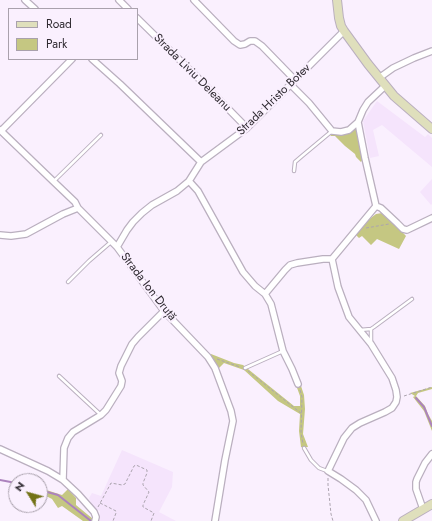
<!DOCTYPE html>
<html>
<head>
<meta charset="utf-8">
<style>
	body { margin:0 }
	#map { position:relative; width:432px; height:521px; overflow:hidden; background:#faf0fe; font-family:Jost,sans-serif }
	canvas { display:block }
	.legend { position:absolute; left:8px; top:8px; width:130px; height:52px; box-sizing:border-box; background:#faf0fe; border:1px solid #a9a1ac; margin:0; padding:5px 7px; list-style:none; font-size:12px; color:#2f2a31 }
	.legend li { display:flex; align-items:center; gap:8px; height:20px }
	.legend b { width:20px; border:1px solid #a9a1ac }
	.north { position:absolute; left:8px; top:473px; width:40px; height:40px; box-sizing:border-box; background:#faf0fe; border:1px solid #a9a1ac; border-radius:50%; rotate:307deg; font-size:11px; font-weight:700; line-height:16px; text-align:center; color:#2f2a31 }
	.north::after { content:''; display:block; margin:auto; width:14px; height:18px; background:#737318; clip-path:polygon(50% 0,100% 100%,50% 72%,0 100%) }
</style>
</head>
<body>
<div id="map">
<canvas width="432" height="521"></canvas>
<ul class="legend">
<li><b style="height:5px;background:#dfdfbc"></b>Road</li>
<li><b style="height:11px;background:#c5c782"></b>Park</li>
</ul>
<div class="north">N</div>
</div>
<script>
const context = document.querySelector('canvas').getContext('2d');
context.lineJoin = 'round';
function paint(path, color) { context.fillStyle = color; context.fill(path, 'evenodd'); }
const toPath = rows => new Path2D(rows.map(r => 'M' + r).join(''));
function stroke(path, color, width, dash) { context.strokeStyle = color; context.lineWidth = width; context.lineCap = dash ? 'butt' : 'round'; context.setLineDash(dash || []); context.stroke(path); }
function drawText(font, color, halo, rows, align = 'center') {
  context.font = font + ' Jost,sans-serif'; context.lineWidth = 4; context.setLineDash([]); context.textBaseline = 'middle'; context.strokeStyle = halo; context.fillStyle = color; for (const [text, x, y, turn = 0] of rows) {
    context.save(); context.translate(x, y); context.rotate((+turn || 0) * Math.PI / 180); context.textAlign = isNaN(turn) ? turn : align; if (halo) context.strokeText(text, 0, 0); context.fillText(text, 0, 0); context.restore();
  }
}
paint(toPath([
	[377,101,425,137,428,134,432,138,432,167,382,125,373,130,379,156,370,158,363,121],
	[432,179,432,204,431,205,420,192],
	[122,450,173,472,172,487,159,512,176,521,99,521,100,511,93,507,89,498,92,493,101,496]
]), '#f5e4fc');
paint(toPath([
	[357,127,363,159,361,162,356,157,355,154,345,146,335,136,330,136,334,133,344,133],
	[382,213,387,216,406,236,399,249,377,239,371,245,362,236,359,238,356,235,367,221,376,214],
	[211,354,234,363,243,365,294,406,300,406,300,396,296,385,300,383,304,395,305,409,303,434,308,447,301,447,299,431,300,414,278,401,244,370,224,363,219,368,209,355],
	[432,387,432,389,418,393,416,396,425,406,428,414,432,421,432,431,424,411,413,397,415,396,410,393],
	[40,488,62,495,68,489,76,498,76,505,93,519,93,521,83,521,62,506,58,508,52,499,40,493]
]), '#c5c782');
stroke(toPath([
	[416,398,424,407,432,426],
	[0,480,16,483],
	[40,490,58,495,91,521]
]), '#ac82bd', 2);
const service = toPath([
	[294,171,295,162,302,156,332,131],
	[54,181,101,135],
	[68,282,89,261,111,242],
	[371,329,371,341],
	[360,330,371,329,374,327,412,299],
	[245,368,283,351],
	[59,376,101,415],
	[304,448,311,460,319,468,327,471]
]);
const minor = toPath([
	[25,0,35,9],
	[119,0,128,9],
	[194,0,234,41,240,45,245,44,250,41,255,41,262,46,295,80],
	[137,18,199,79,247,128],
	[92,59,120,84,201,162],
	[379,78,393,68,414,58,432,51],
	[291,85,309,103,332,131,341,132,349,130,358,122],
	[0,130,53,181,75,202,78,208,117,247,164,311,208,357,215,368,231,411,233,421,225,460,215,521],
	[1,131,72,59],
	[189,181,198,191,243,272,255,286,265,294,271,304,283,351,292,369,298,384],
	[376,206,365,158,358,122,363,110,368,102,385,86],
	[376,206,381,208,397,223,403,229,407,230,432,218],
	[0,235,11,236,26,234,63,214,78,208],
	[117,247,127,230,133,222,142,213,152,205,177,191,189,181,201,162,247,128,344,31],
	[332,259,338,287,349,317,371,344,392,378,396,390,397,397,396,402,392,408,385,412,360,423,352,428,344,438,328,471,341,479,356,490,366,500,376,521],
	[332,259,376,206],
	[265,294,285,270,290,265,297,263,323,259,332,259],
	[0,449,48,471,63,480,78,494,94,512,96,517,95,521],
	[63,480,64,448,68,438,73,432,101,415,106,410,121,386,122,381,119,373,121,366,132,344,138,337,164,311],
	[423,509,416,489,416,482,417,479,425,463,432,454]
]);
const secondary = toPath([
	[337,0,339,18,341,26,344,31,368,64,394,96,432,129],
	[403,521,432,504]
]);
stroke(service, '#baafbf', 4.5);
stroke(minor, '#baafbf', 8);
stroke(secondary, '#baafbf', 10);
stroke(toPath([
	[366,228,389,224],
	[217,359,240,367],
	[248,371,302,414],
	[300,390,302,397,301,432,303,444],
	[404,396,432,387],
	[328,478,328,485,331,514,333,521],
	[100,503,116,511,116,513,113,521],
	[98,507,111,483,122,485,125,484,134,466,136,465,147,470,147,473,143,483,143,485,149,492,143,505,143,507,154,513,151,521]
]), '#aca4af', 1, [3, 2]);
stroke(service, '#fff', 2.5);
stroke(minor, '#fff', 5.5);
stroke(secondary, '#dfdfbc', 8);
drawText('12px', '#2f2a31', '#faf0fe', [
	["Strada Liviu Deleanu",192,73,45],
	["Strada Hristo Botev",274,100,-44],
	["Strada Ion Druță",148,287,52]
]);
</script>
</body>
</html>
